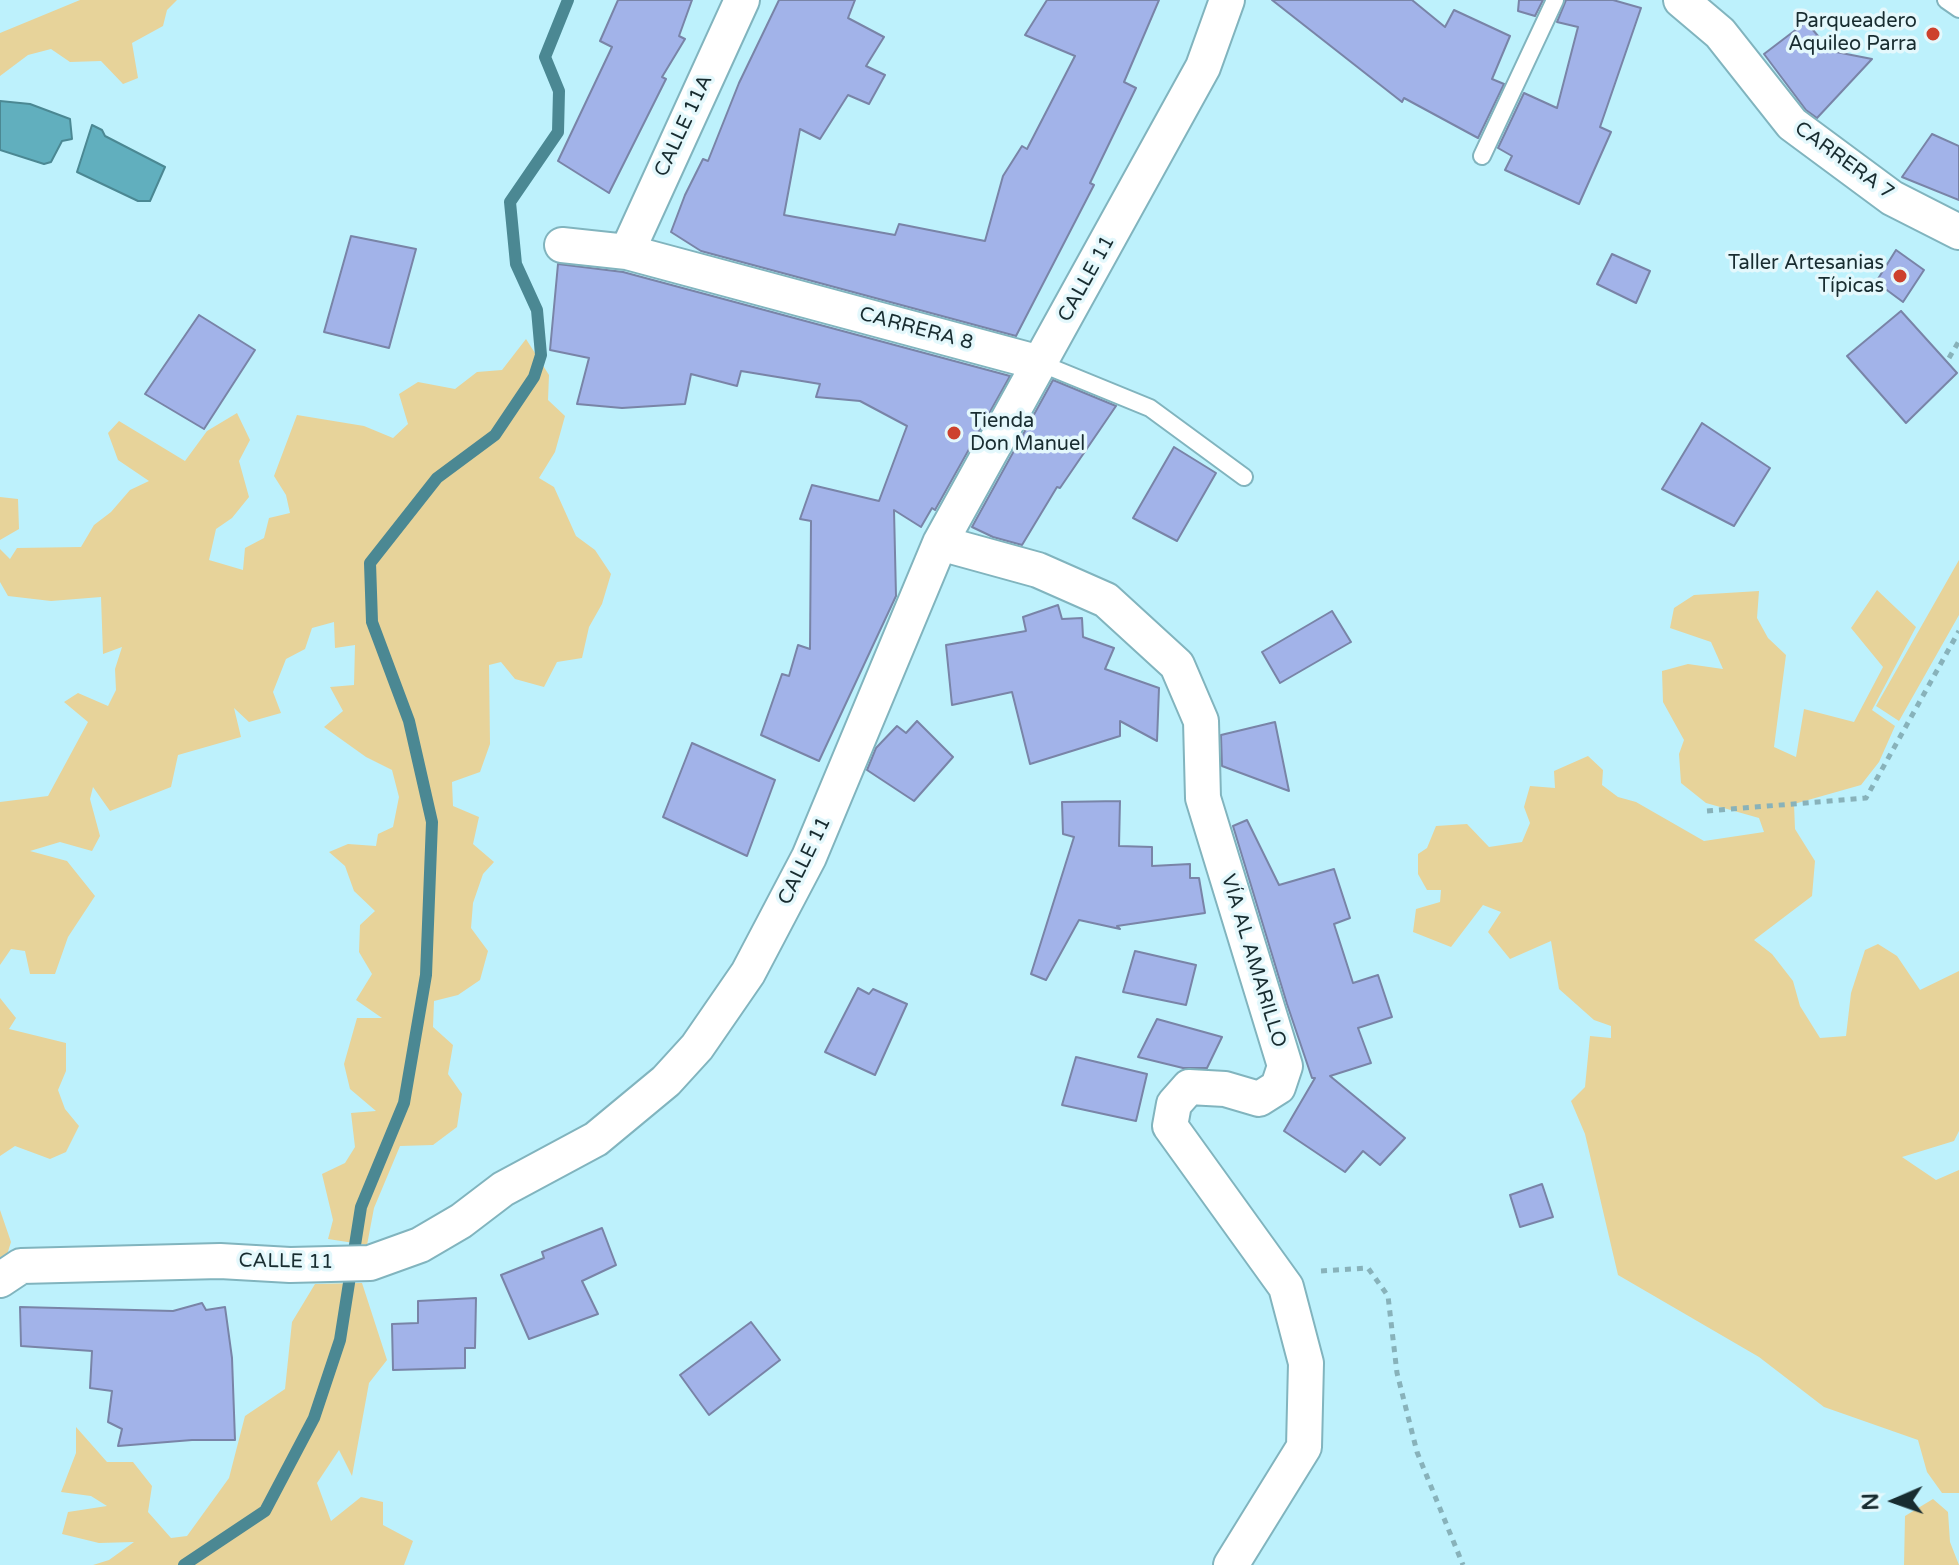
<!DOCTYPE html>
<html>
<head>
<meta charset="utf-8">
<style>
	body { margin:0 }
	#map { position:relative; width:1959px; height:1565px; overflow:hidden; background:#bdf1fc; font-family:"Varela Round",sans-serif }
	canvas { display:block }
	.north { position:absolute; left:1855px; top:1461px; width:80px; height:80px; -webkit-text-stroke:6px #e4f8fc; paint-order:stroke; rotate:268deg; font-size:22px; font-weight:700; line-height:32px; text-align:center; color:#182c30 }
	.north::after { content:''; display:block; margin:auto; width:28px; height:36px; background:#182c30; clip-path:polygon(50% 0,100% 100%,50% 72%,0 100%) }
</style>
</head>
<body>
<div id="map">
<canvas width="1959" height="1565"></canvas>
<div class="north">N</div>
</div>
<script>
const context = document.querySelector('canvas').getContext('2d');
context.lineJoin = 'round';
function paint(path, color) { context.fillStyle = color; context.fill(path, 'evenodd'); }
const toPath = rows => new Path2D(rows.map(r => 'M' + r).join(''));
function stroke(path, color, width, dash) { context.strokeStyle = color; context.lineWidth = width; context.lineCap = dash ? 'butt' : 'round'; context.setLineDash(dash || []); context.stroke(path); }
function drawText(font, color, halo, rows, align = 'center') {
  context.font = font + ' "Varela Round",sans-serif'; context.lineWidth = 7; context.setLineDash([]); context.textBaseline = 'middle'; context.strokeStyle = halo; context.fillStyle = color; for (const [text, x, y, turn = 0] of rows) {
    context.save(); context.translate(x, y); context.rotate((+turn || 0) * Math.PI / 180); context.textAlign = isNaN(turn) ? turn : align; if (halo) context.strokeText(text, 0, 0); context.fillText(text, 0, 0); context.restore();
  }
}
paint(toPath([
	[80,0,177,0,167,10,163,26,132,43,138,78,123,84,101,61,70,62,51,49,28,55,0,76,0,33],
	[526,339,549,375,548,400,565,416,555,452,539,478,554,487,576,536,595,550,611,574,602,604,589,627,582,658,557,662,544,687,515,679,501,662,489,665,490,744,480,772,452,782,453,806,479,817,473,844,494,862,483,874,473,903,471,928,488,951,480,980,458,995,434,1001,433,1027,453,1045,448,1074,462,1094,457,1127,433,1145,400,1146,374,1208,367,1245,328,1239,333,1220,322,1174,345,1163,355,1147,351,1113,376,1111,350,1089,344,1064,357,1018,382,1018,356,1000,372,974,359,952,360,925,375,911,354,891,345,866,329,852,348,844,376,846,378,834,393,827,399,797,392,770,366,757,324,727,343,711,330,687,354,685,355,645,335,648,334,622,312,628,305,649,286,659,273,692,281,713,249,722,234,708,241,737,178,755,171,787,110,811,93,787,90,799,100,836,92,851,60,842,30,851,67,861,95,896,68,937,55,974,30,974,25,951,11,949,0,965,0,802,48,796,88,722,64,702,78,693,108,706,116,690,115,669,122,647,103,654,101,597,51,601,8,596,0,582,0,549,10,559,17,548,81,547,94,525,111,512,130,490,149,481,118,460,108,433,119,421,185,461,207,431,237,413,250,440,239,461,249,497,232,518,216,529,209,560,243,570,245,548,264,538,269,518,290,513,286,495,274,476,297,415,364,426,393,438,408,424,399,394,418,382,455,389,477,372,502,370],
	[0,497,18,499,19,529,0,540],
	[1959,560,1959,615,1899,721,1876,706],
	[1877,590,1916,627,1872,710,1895,726,1879,762,1861,785,1794,804,1795,829,1815,861,1812,896,1754,940,1772,954,1793,981,1800,1006,1820,1038,1846,1036,1851,993,1865,950,1878,944,1897,956,1920,990,1959,971,1959,1131,1954,1141,1902,1157,1936,1180,1959,1170,1959,1493,1942,1493,1927,1472,1918,1440,1824,1407,1759,1357,1618,1275,1585,1134,1571,1101,1585,1087,1590,1036,1611,1038,1611,1026,1594,1020,1559,989,1551,941,1510,959,1488,932,1501,912,1483,905,1451,947,1413,932,1416,909,1440,902,1441,890,1427,890,1418,874,1418,854,1427,848,1436,826,1467,824,1489,847,1522,842,1530,823,1524,807,1530,786,1555,788,1554,771,1588,756,1603,770,1602,785,1618,797,1636,802,1704,841,1764,832,1759,818,1706,803,1681,783,1679,754,1684,740,1663,702,1662,671,1688,664,1723,669,1711,642,1670,628,1674,608,1694,595,1759,591,1757,618,1768,638,1786,655,1774,747,1796,757,1804,709,1854,722,1883,667,1851,628],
	[0,998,16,1018,9,1029,66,1043,66,1071,58,1090,65,1109,79,1126,66,1152,50,1159,15,1146,0,1156],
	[0,1210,11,1242,5,1261,0,1264],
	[362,1283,387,1360,369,1383,352,1476,339,1450,317,1483,331,1521,361,1497,383,1502,383,1525,413,1541,404,1565,93,1565,109,1560,134,1542,99,1543,62,1534,68,1512,107,1506,91,1496,61,1492,76,1453,76,1427,107,1462,133,1462,152,1486,148,1512,171,1538,187,1536,229,1478,245,1416,285,1389,292,1322,315,1284],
	[1933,1499,1948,1512,1950,1542,1959,1565,1904,1565,1905,1516]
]), '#e7d39a');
const water = toPath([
	[0,101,30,104,70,119,72,139,62,141,51,162,44,164,0,150,0,101],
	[92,125,102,130,105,136,165,167,150,201,138,201,77,172,92,125]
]);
paint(water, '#61afbe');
stroke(water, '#4b8893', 2);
stroke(toPath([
	[184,1565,265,1511,314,1418,340,1340,361,1207,404,1103,426,975,432,822,409,721,372,622,370,563,437,478,495,435,534,377,541,355,537,310,516,264,510,202,558,132,559,91,545,57,568,0]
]), '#4b8893', 12);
const building = toPath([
	[618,0,692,0,679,36,685,39,662,77,666,79,609,193,558,161,612,47,600,41,618,0],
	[779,0,855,0,848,18,884,37,866,66,885,75,869,104,848,95,820,139,800,129,784,215,895,235,899,224,985,241,1003,176,1022,146,1027,149,1075,56,1025,35,1047,0,1159,0,1124,82,1136,88,1090,183,1094,185,1016,336,701,251,671,232,685,195,703,159,708,161,739,83,779,0],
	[1272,0,1412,0,1445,27,1454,10,1510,36,1492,79,1504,84,1478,138,1404,98,1402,102,1272,0],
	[1519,0,1543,0,1535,16,1518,11,1519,0],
	[1566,0,1613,0,1641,8,1600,127,1611,132,1579,204,1505,170,1512,156,1498,148,1524,93,1557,108,1578,27,1557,22,1566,0],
	[1806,22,1831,51,1872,59,1817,118,1806,110,1764,54,1806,22],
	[1932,134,1959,146,1959,200,1902,177,1932,134],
	[351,236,416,249,389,348,324,332,351,236],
	[1896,250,1924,270,1903,302,1876,282,1896,250],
	[1612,254,1650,271,1636,303,1597,284,1612,254],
	[558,264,623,272,1010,376,935,510,932,508,921,527,894,510,896,596,819,761,761,735,782,674,789,676,798,645,810,649,811,521,800,519,812,485,879,501,907,426,860,401,816,397,820,384,741,371,737,386,691,374,685,404,622,408,577,404,589,358,550,350,558,264],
	[1901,311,1957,373,1906,423,1847,356,1901,311],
	[199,315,255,350,204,429,145,394,199,315],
	[1053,380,1116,406,1060,488,1057,487,1022,545,993,537,972,527,1053,380],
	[1702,423,1770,468,1734,526,1662,489,1702,423],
	[1174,447,1216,473,1177,541,1133,518,1174,447],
	[1058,605,1062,619,1082,618,1083,637,1114,648,1105,669,1159,688,1157,741,1120,721,1120,736,1030,764,1012,692,952,705,946,645,1026,631,1023,617,1058,605],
	[1332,611,1351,642,1280,683,1262,652,1332,611],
	[917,721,953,757,914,801,867,770,876,748,897,726,906,733,917,721],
	[1275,722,1289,791,1222,766,1221,735,1275,722],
	[692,743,775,780,747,856,663,817,692,743],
	[1120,801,1119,846,1152,847,1152,866,1190,864,1190,878,1199,878,1205,913,1117,926,1120,929,1079,920,1046,980,1031,974,1074,837,1063,834,1062,802,1120,801],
	[1247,820,1279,885,1334,869,1350,918,1334,924,1353,983,1378,975,1392,1017,1358,1028,1371,1063,1330,1076,1405,1138,1380,1165,1363,1151,1345,1172,1284,1131,1315,1078,1312,1078,1287,1004,1233,826,1247,820],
	[1135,951,1196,965,1186,1005,1123,992,1135,951],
	[858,988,869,994,873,989,907,1004,875,1075,825,1052,858,988],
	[1157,1019,1222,1037,1207,1068,1183,1068,1138,1057,1157,1019],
	[1076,1057,1147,1074,1136,1121,1062,1105,1076,1057],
	[1542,1184,1553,1217,1520,1227,1510,1195,1542,1184],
	[602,1228,616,1265,582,1281,598,1314,529,1339,501,1275,544,1258,542,1252,602,1228],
	[476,1298,475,1348,465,1348,465,1368,393,1370,392,1324,418,1323,418,1301,476,1298],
	[202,1303,206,1310,225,1307,232,1358,235,1440,192,1440,118,1446,122,1429,108,1422,112,1391,90,1388,92,1351,21,1346,20,1307,173,1311,202,1303],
	[751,1322,780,1360,709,1415,680,1375,751,1322]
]);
paint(building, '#a2b3e9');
stroke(building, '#7984a7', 2);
const lane = toPath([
	[1946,0,1959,9],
	[1482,156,1555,0],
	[1040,363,1150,408,1244,477]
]);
const street = toPath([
	[1681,0,1720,33,1792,124,1892,198,1959,232],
	[562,245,627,252,1040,363],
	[627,252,742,0],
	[940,543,1038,570,1106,600,1177,665,1201,721,1203,798,1285,1066,1278,1087,1259,1099,1225,1089,1189,1087,1174,1104,1170,1126,1286,1287,1306,1363,1304,1447,1231,1565],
	[0,1280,21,1266,220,1261,290,1265,370,1263,420,1245,461,1221,503,1189,596,1139,666,1081,697,1047,748,973,809,857,940,543,1203,67,1227,0]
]);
stroke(lane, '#81b4be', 20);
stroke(street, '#81b4be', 38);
stroke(toPath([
	[1949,358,1959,341],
	[1707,811,1866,798,1959,631],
	[1321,1271,1368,1268,1388,1296,1397,1373,1417,1452,1463,1565]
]), '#88b2ba', 5, [6, 6]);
stroke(lane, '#fff', 16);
stroke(street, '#fff', 34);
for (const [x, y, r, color] of [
	[1933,34,8,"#cd412d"],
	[1900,276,8,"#cd412d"],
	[954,433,8,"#cd412d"]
]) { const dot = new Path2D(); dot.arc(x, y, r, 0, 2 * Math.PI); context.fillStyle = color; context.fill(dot); stroke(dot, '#e4f8fc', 3); }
drawText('20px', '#182c30', '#e4f8fc', [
	["Parqueadero",1917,22],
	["Aquileo Parra",1917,45],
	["Taller Artesanias",1884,264],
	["Típicas",1884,287],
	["Tienda",970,422,"left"],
	["Don Manuel",970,445,"left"]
], 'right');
drawText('20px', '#182c30', '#e4f8fc', [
	["CALLE 11A",684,126,-65],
	["CARRERA 7",1844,161,36],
	["CALLE 11",1087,279,-61],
	["CARRERA 8",916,329,15],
	["CALLE 11",805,861,-64],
	["VÍA AL AMARILLO",1253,961,73],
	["CALLE 11",286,1262,1]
]);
</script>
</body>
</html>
